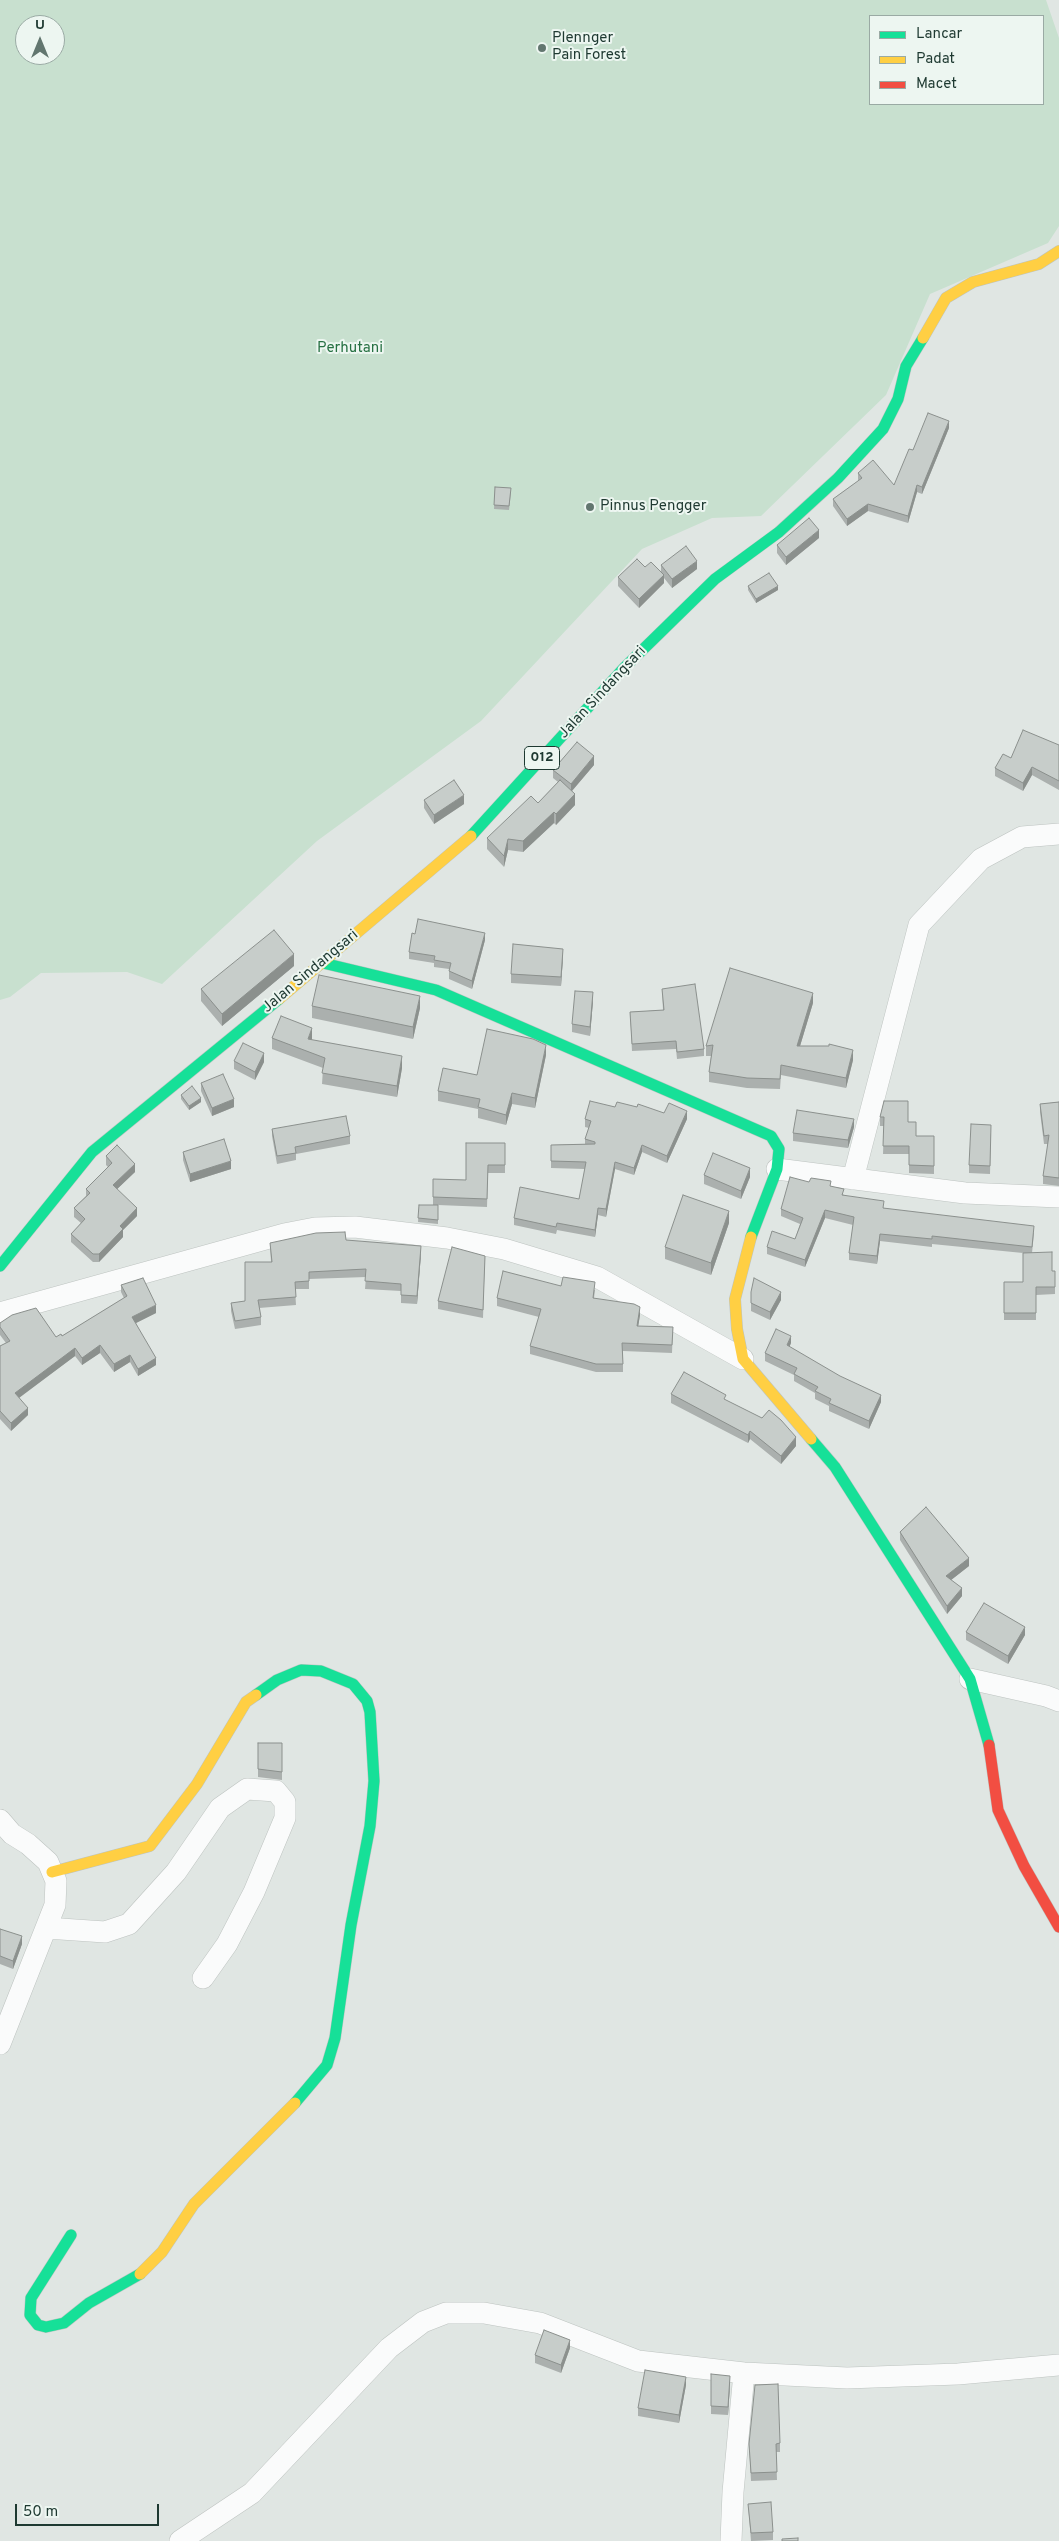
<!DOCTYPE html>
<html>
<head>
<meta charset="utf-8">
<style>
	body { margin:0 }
	#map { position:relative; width:1059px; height:2541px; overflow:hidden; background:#e0e6e3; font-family:Overpass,sans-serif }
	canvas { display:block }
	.legend { position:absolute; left:869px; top:15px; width:175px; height:90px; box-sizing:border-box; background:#edf6f1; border:1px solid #9aaaa4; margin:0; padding:6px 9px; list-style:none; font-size:15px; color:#1e3931 }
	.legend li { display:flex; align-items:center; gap:10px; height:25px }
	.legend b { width:25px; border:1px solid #9aaaa4 }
	.north { position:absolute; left:15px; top:15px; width:50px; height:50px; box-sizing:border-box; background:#edf6f1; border:1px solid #9aaaa4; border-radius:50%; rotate:0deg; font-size:14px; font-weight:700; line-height:20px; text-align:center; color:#1e3931 }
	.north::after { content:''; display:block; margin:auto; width:18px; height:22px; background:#62766f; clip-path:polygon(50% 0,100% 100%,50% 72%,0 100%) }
	.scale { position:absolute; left:15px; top:2504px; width:144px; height:22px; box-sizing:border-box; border:2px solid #1e3931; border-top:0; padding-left:6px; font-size:15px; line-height:18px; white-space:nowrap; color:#1e3931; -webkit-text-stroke:4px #edf6f1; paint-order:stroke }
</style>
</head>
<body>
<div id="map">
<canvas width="1059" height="2541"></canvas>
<ul class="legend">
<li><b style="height:6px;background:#16e098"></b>Lancar</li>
<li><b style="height:6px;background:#ffcf43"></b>Padat</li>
<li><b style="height:6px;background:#f24e42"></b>Macet</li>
</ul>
<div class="north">U</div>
<div class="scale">50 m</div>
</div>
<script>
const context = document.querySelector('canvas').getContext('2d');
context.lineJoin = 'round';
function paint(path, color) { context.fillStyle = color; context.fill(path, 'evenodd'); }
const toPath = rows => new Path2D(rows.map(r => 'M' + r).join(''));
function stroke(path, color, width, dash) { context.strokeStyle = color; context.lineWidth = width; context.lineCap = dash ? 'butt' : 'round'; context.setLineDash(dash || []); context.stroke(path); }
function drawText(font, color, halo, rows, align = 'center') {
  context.font = font + ' Overpass,sans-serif'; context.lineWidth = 4; context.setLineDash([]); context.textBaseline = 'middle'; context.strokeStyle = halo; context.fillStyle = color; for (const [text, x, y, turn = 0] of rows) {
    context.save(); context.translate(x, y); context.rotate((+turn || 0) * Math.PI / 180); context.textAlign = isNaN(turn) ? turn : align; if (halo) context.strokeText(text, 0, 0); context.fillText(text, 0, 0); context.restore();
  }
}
paint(toPath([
	[0,0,1046,0,1059,38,1059,226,1048,243,930,294,886,395,761,516,712,518,642,549,481,721,317,841,162,984,127,972,41,973,10,997,0,1000],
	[870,16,1043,16,1043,104,870,104],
	[25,25,55,25,55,55,25,55]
]), '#c8e0cf');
const street = toPath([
	[777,1169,965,1193,1059,1197],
	[853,1179,919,925,981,859,1022,837,1059,834],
	[0,1313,284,1234,315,1228,355,1227,447,1238,504,1249,597,1277,743,1359],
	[970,1679,1046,1696,1059,1701],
	[0,1820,12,1834,28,1844,48,1862,56,1881,55,1905,0,2044],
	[46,1928,105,1932,129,1924,176,1872,220,1808,247,1789,276,1791,285,1802,285,1818,254,1892,227,1944,203,1978],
	[180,2541,252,2493,389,2348,423,2322,446,2313,484,2313,540,2323,638,2361,744,2373,847,2378,958,2374,1059,2365],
	[731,2541,733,2492,744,2373]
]);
const fast = toPath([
	[471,836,624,668,715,579,779,532,838,478,883,429,898,399,906,366,923,338],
	[323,963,436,990,771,1136,779,1149,777,1169,751,1237],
	[0,1266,92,1152,279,999],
	[811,1439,835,1467,970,1679,989,1745],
	[256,1695,277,1680,301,1670,321,1671,353,1684,367,1701,370,1712,374,1781,370,1826,351,1925,335,2038,327,2065,295,2103],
	[71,2235,31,2298,30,2315,38,2325,46,2327,64,2323,89,2303,140,2274]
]);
const slow = toPath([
	[923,338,946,298,973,282,1039,264,1059,251],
	[279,999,471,836],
	[751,1237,735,1299,737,1329,743,1359,811,1439],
	[52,1872,150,1846,197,1784,246,1702,256,1695],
	[140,2274,162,2252,194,2204,295,2103]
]);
const jam = toPath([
	[989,1745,998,1810,1024,1866,1059,1927]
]);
stroke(street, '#bdc3c0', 22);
stroke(fast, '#bcc4c1', 12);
stroke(slow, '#bcc4c1', 12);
stroke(jam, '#bcc4c1', 12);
stroke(street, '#fafbfb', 21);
stroke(fast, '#16e098', 11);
stroke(slow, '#ffcf43', 11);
stroke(jam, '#f24e42', 11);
paint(toPath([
	[949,428,922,494,917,492,908,523,868,511,847,526,833,506,833,499,858,481,858,473,894,485,913,450],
	[495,487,511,492,509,510,494,509],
	[819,538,786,565,777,553,777,545],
	[661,565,697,569,672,588,664,578,664,583,639,608,618,586,618,577,645,567,661,571],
	[748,586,778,590,756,603,748,590],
	[1059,745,1059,790,1032,775,1023,791,995,776,995,768,1011,758],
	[594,765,572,791,575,805,556,825,554,823,523,852,508,850,504,867,487,849,487,838,538,803,558,782,553,778,553,770],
	[424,800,464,804,434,824,424,808],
	[485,940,472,989,449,979,449,969,434,967,434,963,409,959,409,952],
	[563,957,561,986,511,983,511,974],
	[294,966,222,1026,201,1001,201,989],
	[662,989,704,1049,704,1056,677,1059,676,1049,632,1051,630,1012,663,1010],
	[593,1001,590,1036,572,1032,572,1024],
	[813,1003,800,1046,853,1060,846,1088,781,1075,780,1089,747,1088,709,1082,709,1072,711,1056,706,1056,706,1046],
	[312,1006,420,1008,413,1039,312,1018],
	[272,1038,312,1039,312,1040,402,1068,397,1097,322,1084,323,1068,272,1049],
	[546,1055,535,1108,512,1104,506,1125,478,1118,478,1109,438,1101,438,1091,477,1075],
	[234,1061,264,1062,255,1080,234,1069],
	[201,1083,234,1107,212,1116,201,1091],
	[181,1095,201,1102,189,1110,181,1099],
	[884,1101,908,1122,916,1136,934,1136,934,1174,909,1173,909,1154,883,1154,884,1126,880,1126,880,1117],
	[1059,1102,1059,1186,1043,1184,1043,1176,1048,1144,1044,1144,1040,1112,1040,1104],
	[615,1107,664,1113,687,1119,667,1163,642,1152,634,1175,615,1169,606,1217,598,1215,595,1237,557,1230,556,1234,514,1225,514,1218,579,1199,585,1169,551,1168,551,1145,585,1144,585,1139,589,1128,585,1127,585,1119],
	[854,1127,848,1148,793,1141,793,1133],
	[272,1129,350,1136,350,1144,296,1154,296,1160,277,1164,272,1136],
	[991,1133,990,1174,969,1173,969,1165],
	[505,1143,505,1173,488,1173,487,1207,438,1205,438,1224,418,1222,419,1205,433,1205,433,1179,466,1180],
	[183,1152,231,1169,190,1182,183,1160],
	[106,1156,135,1172,117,1189,137,1216,123,1230,123,1237,99,1262,93,1262,71,1242,71,1234,81,1223,74,1217,74,1208,86,1196,86,1189,108,1167,106,1165],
	[704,1175,750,1177,741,1199,704,1184],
	[809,1182,831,1186,844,1195,884,1208,1034,1233,1032,1253,1052,1271,1055,1271,1055,1294,1036,1295,1036,1320,1004,1320,1004,1282,1023,1282,1023,1253,932,1244,932,1247,880,1241,877,1264,849,1260,849,1253,853,1225,825,1218,805,1267,767,1254,767,1247,795,1239,800,1224,781,1216,781,1209],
	[729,1223,711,1275,665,1259,665,1247],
	[346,1240,421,1254,417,1304,401,1303,401,1291,365,1289,366,1277,309,1279,309,1289,295,1289,296,1305,259,1308,261,1317,261,1325,235,1329,231,1311,231,1303,245,1301,271,1262,270,1243],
	[485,1256,483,1318,438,1309,438,1301],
	[121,1285,156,1313,136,1323,156,1365,138,1376,130,1362,114,1372,100,1353,82,1365,75,1356,19,1397,28,1415,11,1431,0,1419,0,1346,6,1343,0,1335,0,1323,56,1337,62,1336,124,1298,121,1292],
	[561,1286,595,1290,594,1298,640,1315,638,1326,673,1327,672,1353,623,1351,623,1372,596,1372,530,1354,530,1346,539,1317,497,1306,497,1298],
	[751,1292,781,1300,770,1320,751,1311],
	[791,1343,789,1347,881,1402,869,1429,829,1411,829,1406,815,1399,815,1393,794,1381,794,1375,765,1361,765,1353],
	[671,1394,726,1400,796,1446,781,1464,750,1439,748,1443,671,1403],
	[900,1532,969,1566,951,1580,962,1596,947,1614,900,1540],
	[966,1632,1025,1635,1008,1664,966,1640],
	[258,1743,282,1743,282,1780,258,1777],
	[0,1929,22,1944,13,1969,0,1964],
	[570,2348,561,2373,535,2363,535,2355],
	[711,2374,730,2384,728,2415,711,2414],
	[686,2385,679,2423,638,2416,638,2408],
	[780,2443,780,2452,776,2452,777,2480,751,2481,749,2444],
	[748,2504,773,2532,773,2540,751,2541]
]), '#abb0ae');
paint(toPath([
	[949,421,949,428,922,494,922,487],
	[917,485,917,492,908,523,908,516],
	[868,504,868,511,847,526,847,519],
	[819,530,819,538,786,565,786,557],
	[697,561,697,569,672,588,672,579],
	[664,575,664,583,639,608,639,599],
	[778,586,778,590,756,603,756,599],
	[594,756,594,765,571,792,571,784],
	[1032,767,1032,775,1023,791,1023,783],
	[575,794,575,805,556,825,556,814],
	[464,795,464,804,434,824,434,815],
	[554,812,554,823,523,852,523,841],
	[508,839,508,850,504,867,504,856],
	[485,933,485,940,472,989,472,981],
	[563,949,563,957,561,986,561,977],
	[294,954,294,966,222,1026,222,1014],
	[593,992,593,1001,590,1036,590,1027],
	[813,993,813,1003,797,1056,797,1046],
	[420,996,420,1008,413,1039,413,1027],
	[312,1028,312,1039,308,1050,308,1039],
	[546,1045,546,1055,535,1108,535,1098],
	[853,1050,853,1060,846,1088,846,1078],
	[264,1053,264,1062,255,1080,255,1072],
	[402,1056,402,1068,397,1097,397,1086],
	[512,1093,512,1104,506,1125,506,1115],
	[201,1098,201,1102,189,1110,189,1106],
	[234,1099,234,1107,212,1116,212,1108],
	[687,1111,687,1119,667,1163,667,1156],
	[854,1119,854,1127,848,1148,848,1140],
	[642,1145,642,1152,634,1175,634,1168],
	[231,1161,231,1169,190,1182,190,1174],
	[615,1162,615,1169,606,1217,606,1209],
	[135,1164,135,1172,113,1193,113,1185],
	[750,1168,750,1177,741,1199,741,1191],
	[137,1208,137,1216,123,1230,123,1237,99,1262,99,1254,120,1226],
	[598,1208,598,1215,595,1237,595,1230],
	[825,1210,825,1218,805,1267,805,1260],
	[729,1211,729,1223,711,1275,711,1263],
	[880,1234,880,1241,877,1264,877,1256],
	[421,1246,421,1254,417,1304,417,1296],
	[781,1292,781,1300,770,1320,770,1312],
	[156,1305,156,1313,132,1325,132,1317],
	[640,1307,640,1315,637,1334,637,1326],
	[791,1336,791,1343,787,1353,787,1345],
	[100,1345,100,1353,82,1365,82,1358],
	[75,1348,75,1356,15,1401,15,1393],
	[130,1355,130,1362,114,1372,114,1364],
	[156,1358,156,1365,138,1376,138,1369],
	[881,1395,881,1402,869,1429,869,1421],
	[28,1408,28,1415,11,1431,11,1423],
	[750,1431,750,1439,748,1443,748,1435],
	[796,1437,796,1446,781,1464,781,1456],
	[969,1558,969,1566,946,1584,946,1576],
	[962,1588,962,1596,947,1614,947,1606],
	[1025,1627,1025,1635,1008,1664,1008,1656],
	[22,1936,22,1944,13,1969,13,1961],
	[570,2340,570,2348,561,2373,561,2365],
	[730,2376,730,2384,728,2415,728,2407],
	[686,2377,686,2385,679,2423,679,2415]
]), '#8b908d');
const building = toPath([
	[928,413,949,421,922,487,917,485,908,516,868,504,847,519,833,499,862,478,858,473,873,460,894,485,909,449,913,450,928,413],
	[495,487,511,488,509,506,494,505,495,487],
	[809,518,819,530,786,557,777,545,809,518],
	[686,546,697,561,672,579,661,565,686,546],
	[637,559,645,567,651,562,664,575,639,599,618,577,637,559],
	[769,573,778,586,756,599,748,586,769,573],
	[1023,730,1059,745,1059,781,1032,767,1023,783,995,768,1003,754,1011,758,1023,730],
	[577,742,594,756,571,784,553,770,577,742],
	[454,780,464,795,434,815,424,800,454,780],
	[560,780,575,794,556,814,554,812,523,841,508,839,504,856,487,838,531,796,538,803,560,780],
	[418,919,485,933,472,981,449,971,451,963,434,960,435,956,409,952,412,933,415,934,418,919],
	[274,930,294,954,222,1014,201,989,274,930],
	[513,944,563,949,561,977,511,974,513,944],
	[730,968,813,993,797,1046,829,1046,829,1044,853,1050,846,1078,781,1065,780,1079,747,1078,709,1072,713,1045,706,1046,730,968],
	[319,975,420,996,413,1027,312,1006,319,975],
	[695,984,704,1049,677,1052,676,1041,632,1044,630,1012,664,1010,662,989,695,984],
	[575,991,593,992,590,1027,572,1024,575,991],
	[281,1016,312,1028,308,1039,402,1056,397,1086,322,1073,325,1058,272,1038,281,1016],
	[487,1029,533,1039,546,1045,535,1098,512,1093,506,1115,478,1107,480,1099,438,1091,443,1068,477,1075,487,1029],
	[243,1043,264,1053,255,1072,234,1061,243,1043],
	[223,1074,234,1099,212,1108,201,1083,223,1074],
	[192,1086,201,1098,189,1106,181,1095,192,1086],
	[590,1101,615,1107,617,1102,637,1107,638,1104,664,1113,669,1103,687,1111,667,1156,642,1145,634,1168,615,1162,606,1209,598,1208,595,1230,557,1223,556,1227,514,1218,520,1187,579,1199,586,1162,551,1161,551,1145,595,1144,595,1142,585,1139,591,1121,585,1119,590,1101],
	[884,1101,908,1101,908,1122,916,1122,916,1136,934,1136,934,1166,909,1165,909,1146,883,1146,884,1117,880,1117,884,1101],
	[1059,1102,1059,1178,1043,1176,1049,1135,1044,1136,1040,1104,1059,1102],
	[797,1110,854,1119,848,1140,793,1133,797,1110],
	[346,1116,350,1136,295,1147,296,1153,277,1156,272,1129,346,1116],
	[971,1124,991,1125,990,1166,969,1165,971,1124],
	[224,1139,231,1161,190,1174,183,1152,224,1139],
	[466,1143,505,1143,505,1165,488,1165,487,1199,433,1197,433,1179,466,1180,466,1143],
	[117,1145,135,1164,113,1185,137,1208,120,1226,123,1229,99,1254,93,1254,71,1234,85,1219,74,1208,90,1193,86,1189,112,1163,106,1156,117,1145],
	[713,1153,750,1168,741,1191,704,1175,713,1153],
	[790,1177,809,1182,811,1178,831,1181,830,1186,844,1189,842,1195,884,1201,883,1208,1034,1226,1032,1247,932,1236,932,1239,880,1234,877,1256,849,1253,854,1217,825,1210,805,1260,767,1247,772,1231,795,1239,803,1218,781,1209,790,1177],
	[683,1195,729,1211,711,1263,665,1247,683,1195],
	[419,1205,438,1205,438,1220,418,1218,419,1205],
	[345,1232,346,1240,421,1246,417,1296,401,1295,401,1284,365,1281,366,1269,309,1272,309,1281,295,1282,296,1297,258,1300,261,1317,235,1321,231,1303,245,1301,245,1262,272,1262,270,1243,316,1233,345,1232],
	[452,1247,485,1256,483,1310,438,1301,452,1247],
	[1052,1252,1052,1271,1055,1271,1055,1287,1036,1287,1036,1313,1004,1313,1004,1282,1023,1282,1023,1253,1052,1252],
	[503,1271,561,1286,563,1277,595,1282,593,1298,634,1304,640,1307,637,1326,673,1327,672,1345,622,1343,623,1364,596,1364,530,1346,541,1309,497,1298,503,1271],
	[143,1278,156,1305,132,1317,156,1358,138,1369,130,1355,114,1364,100,1345,82,1358,75,1348,15,1393,28,1408,11,1423,0,1411,0,1346,10,1341,0,1327,0,1323,12,1315,36,1308,56,1337,61,1334,62,1336,127,1296,121,1285,143,1278],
	[754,1278,781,1292,770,1312,751,1303,751,1292,754,1278],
	[776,1329,791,1336,787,1345,840,1376,881,1395,869,1421,829,1403,831,1399,815,1391,818,1387,794,1374,797,1368,765,1353,776,1329],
	[684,1372,726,1395,724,1399,762,1418,769,1410,781,1420,796,1437,781,1456,750,1431,748,1435,671,1394,684,1372],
	[926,1507,969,1558,946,1576,962,1588,947,1606,900,1532,926,1507],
	[984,1603,1025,1627,1008,1656,966,1632,984,1603],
	[258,1743,282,1743,282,1772,258,1769,258,1743],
	[0,1929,22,1936,13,1961,0,1956,0,1929],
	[544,2330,570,2340,561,2365,535,2355,544,2330],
	[645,2370,686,2377,679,2415,638,2408,645,2370],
	[711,2374,730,2376,728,2407,711,2406,711,2374],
	[778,2384,780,2443,776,2444,777,2472,751,2473,749,2444,755,2385,778,2384],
	[771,2502,773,2532,751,2533,748,2504,771,2502],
	[798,2538,798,2541,782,2541,782,2539,798,2538]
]);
paint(building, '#c7cdca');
stroke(building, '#8b908d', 1);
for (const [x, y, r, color] of [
	[542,48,5,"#62766f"],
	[590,507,5,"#62766f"]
]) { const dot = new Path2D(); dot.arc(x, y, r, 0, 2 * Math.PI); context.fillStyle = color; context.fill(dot); stroke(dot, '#edf6f1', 2); }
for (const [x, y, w] of [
	[542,758,35]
]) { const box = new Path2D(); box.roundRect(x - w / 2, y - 11.5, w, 23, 4); context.fillStyle = '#edf6f1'; context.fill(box); stroke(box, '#1e3931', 1); }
drawText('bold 14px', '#1e3931', null, [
	["012",542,758]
]);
drawText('15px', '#1e3931', '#edf6f1', [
	["Plennger",552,39],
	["Pain Forest",552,56],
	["Pinnus Pengger",600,507]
], 'left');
drawText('15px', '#277143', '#edf6f1', [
	["Perhutani",350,349]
]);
drawText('15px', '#1e3931', '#edf6f1', [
	["Jalan Sindangsari",603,693,-47],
	["Jalan Sindangsari",311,972,-40]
]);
</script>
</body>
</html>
